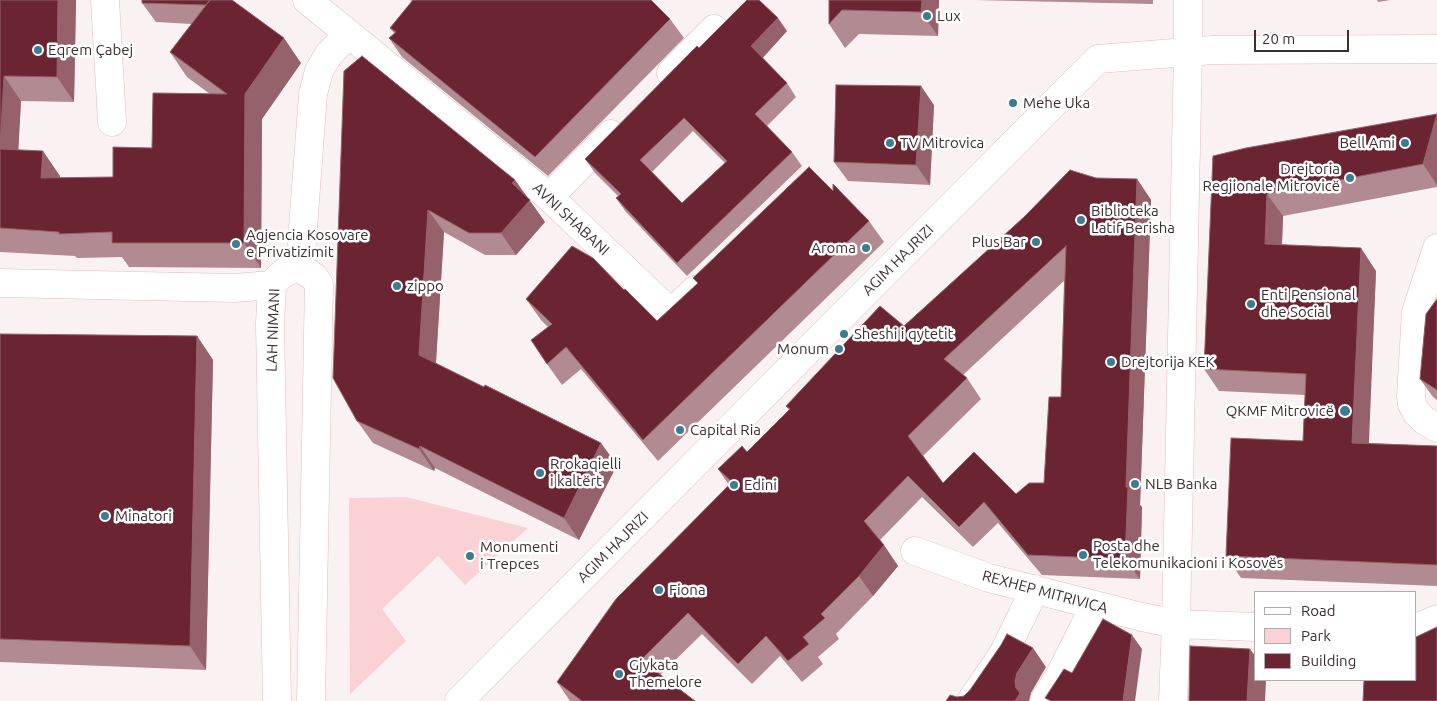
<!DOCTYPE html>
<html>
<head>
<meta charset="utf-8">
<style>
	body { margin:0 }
	#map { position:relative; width:1437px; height:701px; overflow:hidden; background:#faf2f2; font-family:Ubuntu,sans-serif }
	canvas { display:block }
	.legend { position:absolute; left:1254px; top:591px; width:162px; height:90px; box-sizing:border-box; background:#fff; border:1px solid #b1abac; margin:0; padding:6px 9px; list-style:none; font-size:15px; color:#3d2e30 }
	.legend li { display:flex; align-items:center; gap:10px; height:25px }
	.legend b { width:25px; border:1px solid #b1abac }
	.scale { position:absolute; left:1254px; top:30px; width:95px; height:22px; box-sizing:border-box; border:2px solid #3d2e30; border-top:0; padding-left:6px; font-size:15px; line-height:18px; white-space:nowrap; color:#3d2e30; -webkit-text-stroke:4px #fff; paint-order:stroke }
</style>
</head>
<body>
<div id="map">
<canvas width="1437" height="701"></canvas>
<ul class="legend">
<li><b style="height:6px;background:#fff"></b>Road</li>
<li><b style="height:14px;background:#fad1d5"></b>Park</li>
<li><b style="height:14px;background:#6a2432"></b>Building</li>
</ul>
<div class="scale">20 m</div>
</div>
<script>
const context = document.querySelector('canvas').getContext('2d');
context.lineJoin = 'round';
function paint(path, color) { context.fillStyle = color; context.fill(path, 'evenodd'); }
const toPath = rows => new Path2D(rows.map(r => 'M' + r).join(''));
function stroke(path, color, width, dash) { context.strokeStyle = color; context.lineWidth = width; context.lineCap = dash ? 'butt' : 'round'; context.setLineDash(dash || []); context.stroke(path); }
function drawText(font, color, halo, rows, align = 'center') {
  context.font = font + ' Ubuntu,sans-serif'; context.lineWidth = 5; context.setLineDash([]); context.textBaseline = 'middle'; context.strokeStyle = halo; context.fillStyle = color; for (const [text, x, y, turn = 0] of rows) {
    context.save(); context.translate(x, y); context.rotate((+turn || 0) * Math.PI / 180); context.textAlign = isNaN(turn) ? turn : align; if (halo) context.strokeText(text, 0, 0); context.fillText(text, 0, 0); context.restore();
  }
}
paint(toPath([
	[406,497,528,528,465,585,438,556,382,609,406,641,350,694,349,498]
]), '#fad1d5');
const street = toPath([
	[105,0,112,122],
	[307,0,549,197,671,313,695,290],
	[671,73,714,29],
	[549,197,611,134],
	[1437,248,1416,312,1411,396,1412,404,1416,412,1424,420,1437,428],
	[300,268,313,94,319,71,329,54,349,34],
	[0,283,234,288,272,285],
	[915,551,989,578,1142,617,1176,624,1256,627],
	[1416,627,1423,625,1437,619],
	[277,701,270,324,272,285,279,277,287,271,300,268,314,277,319,284,311,701],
	[459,701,1098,59,1213,50,1437,49],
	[971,701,1002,656,1035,589],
	[1044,701,1059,677,1095,605],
	[1173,701,1176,624,1188,52,1188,0]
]);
stroke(street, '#e1bbbf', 29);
stroke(street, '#fff', 28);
paint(toPath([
	[0,0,76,0,74,102,21,101,18,150,60,176,60,178,113,177,152,148,210,94,187,77,170,52,192,24,156,22,142,3,232,0,301,63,262,119,261,268,129,267,122,257,77,258,75,256,0,252],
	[410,0,651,0,670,19,684,38,548,176,402,57,389,38,395,34,390,28,412,1],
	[829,0,939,0,938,36,859,34,845,48,829,24],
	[974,0,1153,0,1153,4],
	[1377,0,1390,0,1378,2],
	[787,31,762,58,787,83,796,97,767,126,792,152,802,166,687,276,626,212,616,198,618,196,595,173,585,159,699,48],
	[693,131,725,163,682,203,652,172],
	[344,71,515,180,545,222,516,255,485,255,444,232,436,363,617,465,579,540,435,468,434,471,373,443,357,421],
	[934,105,930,185,848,181,834,162],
	[1437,114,1437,187,1283,216,1282,245,1376,271,1368,443,1437,446,1437,586,1241,578,1226,556,1303,441,1305,395,1219,391,1204,369,1213,156],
	[1096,178,1137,179,1151,200,1140,505,1142,507,1140,579,1042,575,998,523,973,547,922,497,880,540,898,566,873,596,836,634,839,639,818,657,823,664,802,682,780,656,752,684,702,634,660,675,695,701,570,701,557,682,729,485,718,469,747,452,789,410,786,406,904,326],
	[1064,281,1061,397,1044,483,1016,494,943,483,923,456,981,399,967,378,963,375],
	[833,191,869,221,884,242,658,461,581,369,562,385,547,364,548,327,541,320,526,299,624,290,657,321,698,284,693,278],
	[1437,299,1437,400,1433,397,1420,379],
	[0,334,197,336,213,360,206,670,0,662]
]), '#b28b92');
paint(toPath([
	[58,0,76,0,74,102,57,77],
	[922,0,939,0,938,36,921,12],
	[778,18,787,31,761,60,751,46],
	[284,38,301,63,262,119,261,268,244,243,245,94],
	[4,76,21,101,17,174,0,149],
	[921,86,934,105,930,185,916,165],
	[1437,114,1437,185,1423,164],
	[43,151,60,176,59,203,41,178],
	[1137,179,1151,200,1140,505,1142,507,1140,579,1125,559,1126,487],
	[515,180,545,222,516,255,501,233,512,183],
	[1267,194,1283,216,1281,267,1265,244],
	[428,210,444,232,435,377,419,355],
	[1361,248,1376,271,1368,465,1352,443],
	[197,336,213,360,206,670,190,646],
	[601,443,617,465,579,540,564,518],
	[420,446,435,468,434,471,419,449],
	[884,545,898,566,873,596,859,576],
	[1132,635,1142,649,1135,701,1123,701],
	[1033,648,1046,667,1031,693,1029,701,1015,701,1016,688,1015,681,1017,673],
	[1250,649,1256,657,1256,680,1266,680,1265,701,1247,701]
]), '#95626c');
const building = toPath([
	[0,0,58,0,57,77,4,76,0,147,0,0],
	[142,0,210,0,206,5,142,3,142,0],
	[210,0,232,0,284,38,245,94,244,243,112,243,112,232,59,234,59,232,0,228,0,149,43,151,41,178,113,177,113,147,152,148,153,93,227,94,170,52,210,0],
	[413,0,651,0,670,19,535,157,389,38,396,32,390,28,413,0],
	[747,0,759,0,778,18,751,46,787,83,755,114,792,152,677,263,616,198,621,194,585,159,697,46,699,48,747,0],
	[684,118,727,161,682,203,640,160,684,118],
	[829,0,922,0,921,12,842,10,829,24,829,0],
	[362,56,515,180,512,183,530,200,501,233,469,233,428,210,419,355,484,387,485,385,601,443,564,518,420,446,419,449,357,421,333,378,344,71,362,56],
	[836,85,921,86,916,165,834,162,836,85],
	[1437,114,1423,164,1267,194,1265,244,1361,248,1352,443,1437,446,1437,565,1226,556,1231,438,1303,441,1306,374,1204,369,1213,156,1246,148,1437,114],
	[809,167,833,191,833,184,869,221,643,440,566,347,547,364,531,340,552,324,526,299,572,246,593,258,624,290,625,289,657,321,698,283,693,278,809,167],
	[1070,170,1096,178,1137,179,1126,487,1128,487,1125,559,1028,555,984,502,959,527,908,476,864,521,884,545,859,576,821,614,825,618,803,637,809,644,788,661,766,636,738,664,688,613,641,660,695,701,582,701,557,682,616,599,732,482,718,469,742,446,747,452,790,409,786,406,880,306,904,326,1024,217,1070,170],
	[1066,246,1061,397,1049,397,1044,483,1029,483,1016,494,974,452,943,483,908,436,967,378,944,359,1066,246],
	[1437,299,1437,390,1420,379,1426,314,1437,299],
	[0,334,197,336,190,646,0,639,0,334],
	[1103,619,1132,635,1123,701,1051,701,1045,698,1064,669,1072,673,1103,619],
	[1437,627,1437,701,1363,701,1364,680,1416,680,1416,637,1437,627],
	[1007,634,1033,648,1017,673,1015,681,1016,688,1020,693,1015,701,946,701,950,695,957,697,964,696,970,690,1001,645,1007,634],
	[1190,646,1250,649,1247,701,1189,701,1190,646]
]);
paint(building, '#6a2432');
stroke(building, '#95626c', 1);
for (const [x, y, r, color] of [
	[927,16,5,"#3c7c90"],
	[38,50,5,"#3c7c90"],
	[1013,103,5,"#3c7c90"],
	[890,143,5,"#3c7c90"],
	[1405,143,5,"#3c7c90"],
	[1350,178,5,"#3c7c90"],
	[1081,220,5,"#3c7c90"],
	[1036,242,5,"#3c7c90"],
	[236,244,5,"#3c7c90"],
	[866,248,5,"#3c7c90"],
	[397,286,5,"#3c7c90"],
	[1251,304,5,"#3c7c90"],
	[844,334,5,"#3c7c90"],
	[839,349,5,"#3c7c90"],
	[1111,362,5,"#3c7c90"],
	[1345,411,6,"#3c7c90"],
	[680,430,5,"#3c7c90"],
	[540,473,5,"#3c7c90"],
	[1135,484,5,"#3c7c90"],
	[734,485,5,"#3c7c90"],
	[105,516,5,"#3c7c90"],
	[1083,555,5,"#3c7c90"],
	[470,556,5,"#3c7c90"],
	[659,590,5,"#3c7c90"],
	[619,674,5,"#3c7c90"]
]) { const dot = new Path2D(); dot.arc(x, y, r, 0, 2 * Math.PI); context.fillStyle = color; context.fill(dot); stroke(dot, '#fff', 2); }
drawText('15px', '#3d2e30', '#fff', [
	["Lux",937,16],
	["Eqrem Çabej",48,50],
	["Mehe Uka",1023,103],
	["TV Mitrovica",900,143],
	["Bell Ami",1395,143,"right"],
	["Drejtoria",1340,169,"right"],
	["Regjionale Mitrovicë",1340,186,"right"],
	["Biblioteka",1091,211],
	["Latif Berisha",1091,228],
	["Agjencia Kosovare",246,235],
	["e Privatizimit",246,252],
	["Plus Bar",1026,242,"right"],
	["Aroma",856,248,"right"],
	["zippo",407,286],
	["Enti Pensional",1261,295],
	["dhe Social",1261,312],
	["Sheshi i qytetit",854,334],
	["Monum",829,349,"right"],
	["Drejtorija KEK",1121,362],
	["QKMF Mitrovicë",1334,411,"right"],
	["Capital Ria",690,430],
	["Rrokaqielli",550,464],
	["i kaltërt",550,481],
	["NLB Banka",1145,484],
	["Edini",744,485],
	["Minatori",115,516],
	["Posta dhe",1093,546],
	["Telekomunikacioni i Kosovës",1093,563],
	["Monumenti",480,547],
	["i Trepces",480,564],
	["Fiona",669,590],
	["Gjykata",629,665],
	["Themelore",629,682]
], 'left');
drawText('15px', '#3d2e30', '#fff', [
	["AVNI SHABANI",571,219,43],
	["AGIM HAJRIZI",898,260,-45],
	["LAH NIMANI",273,330,-88],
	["AGIM HAJRIZI",613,547,-45],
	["REXHEP MITRIVICA",1045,592,15]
]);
</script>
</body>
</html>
